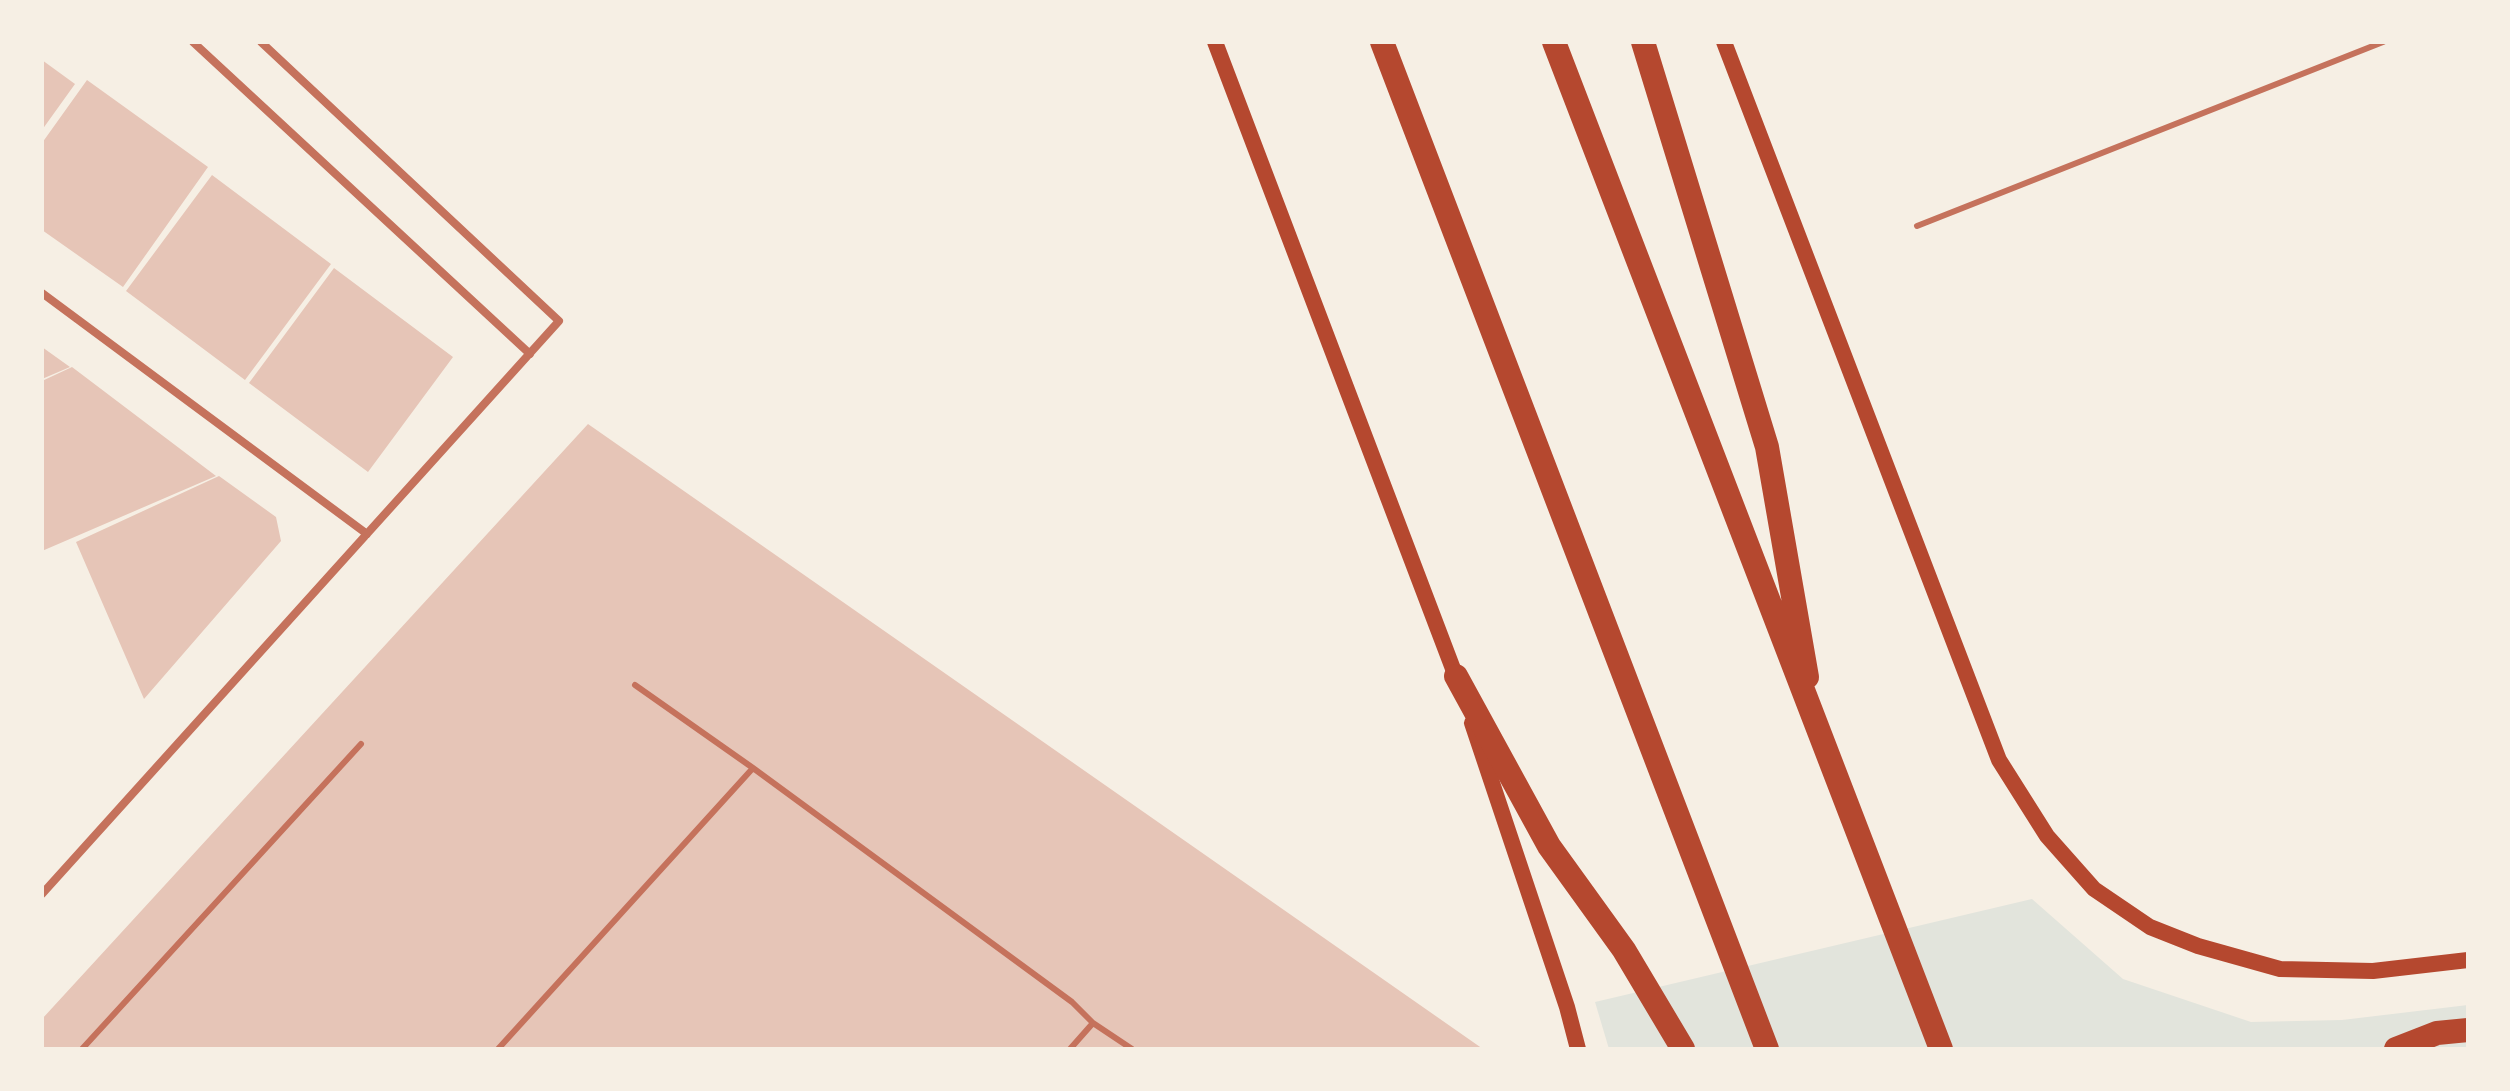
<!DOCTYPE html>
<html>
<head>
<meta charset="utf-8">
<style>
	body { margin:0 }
	#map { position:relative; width:2510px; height:1091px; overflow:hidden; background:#f6efe4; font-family:"Roboto Serif",serif }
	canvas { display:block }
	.frame { position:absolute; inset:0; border:44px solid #f6efe4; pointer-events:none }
</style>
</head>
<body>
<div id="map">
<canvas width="2510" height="1091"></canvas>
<div class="frame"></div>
</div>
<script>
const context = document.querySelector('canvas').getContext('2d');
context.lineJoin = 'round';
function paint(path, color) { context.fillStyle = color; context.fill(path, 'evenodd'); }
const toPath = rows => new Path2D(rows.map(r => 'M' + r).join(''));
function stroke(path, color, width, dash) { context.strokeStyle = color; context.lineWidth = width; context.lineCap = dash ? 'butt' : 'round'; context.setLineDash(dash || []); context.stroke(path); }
paint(toPath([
	[2032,899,2123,979,2251,1022,2342,1020,2468,1005,2468,1049,1609,1049,1595,1002]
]), '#e2e4dc');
paint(toPath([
	[42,60,75,84,42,130],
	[87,80,208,167,123,287,42,230,42,143],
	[212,175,331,264,245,380,126,291],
	[334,268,453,357,368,472,249,383],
	[42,347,70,367,42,379],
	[72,367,216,476,42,551,42,381],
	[588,424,1483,1049,42,1049,42,1019],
	[219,476,276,517,281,541,144,699,76,542]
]), '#e6c5b7');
stroke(toPath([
	[1917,226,2383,42],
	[635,685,753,768,1072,1002,1093,1023,1070,1049],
	[1093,1023,1132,1049],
	[82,1049,361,744],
	[498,1049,753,768]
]), '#c5725c', 6);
stroke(toPath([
	[193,42,530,354],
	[42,293,367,534],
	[42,894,559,321,261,42]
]), '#c5725c', 8);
stroke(toPath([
	[1215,42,1458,682],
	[1724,42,1999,760,2047,836,2094,889,2150,927,2198,946,2280,969,2373,971,2468,960],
	[1472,723,1567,1007,1578,1049]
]), '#b5482f', 16);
stroke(toPath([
	[1382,42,1767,1049],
	[1554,42,1941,1049],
	[1643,42,1767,447,1807,677],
	[1456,676,1549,846,1624,950,1683,1049],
	[2396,1049,2437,1033,2468,1030]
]), '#b5482f', 24);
</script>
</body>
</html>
